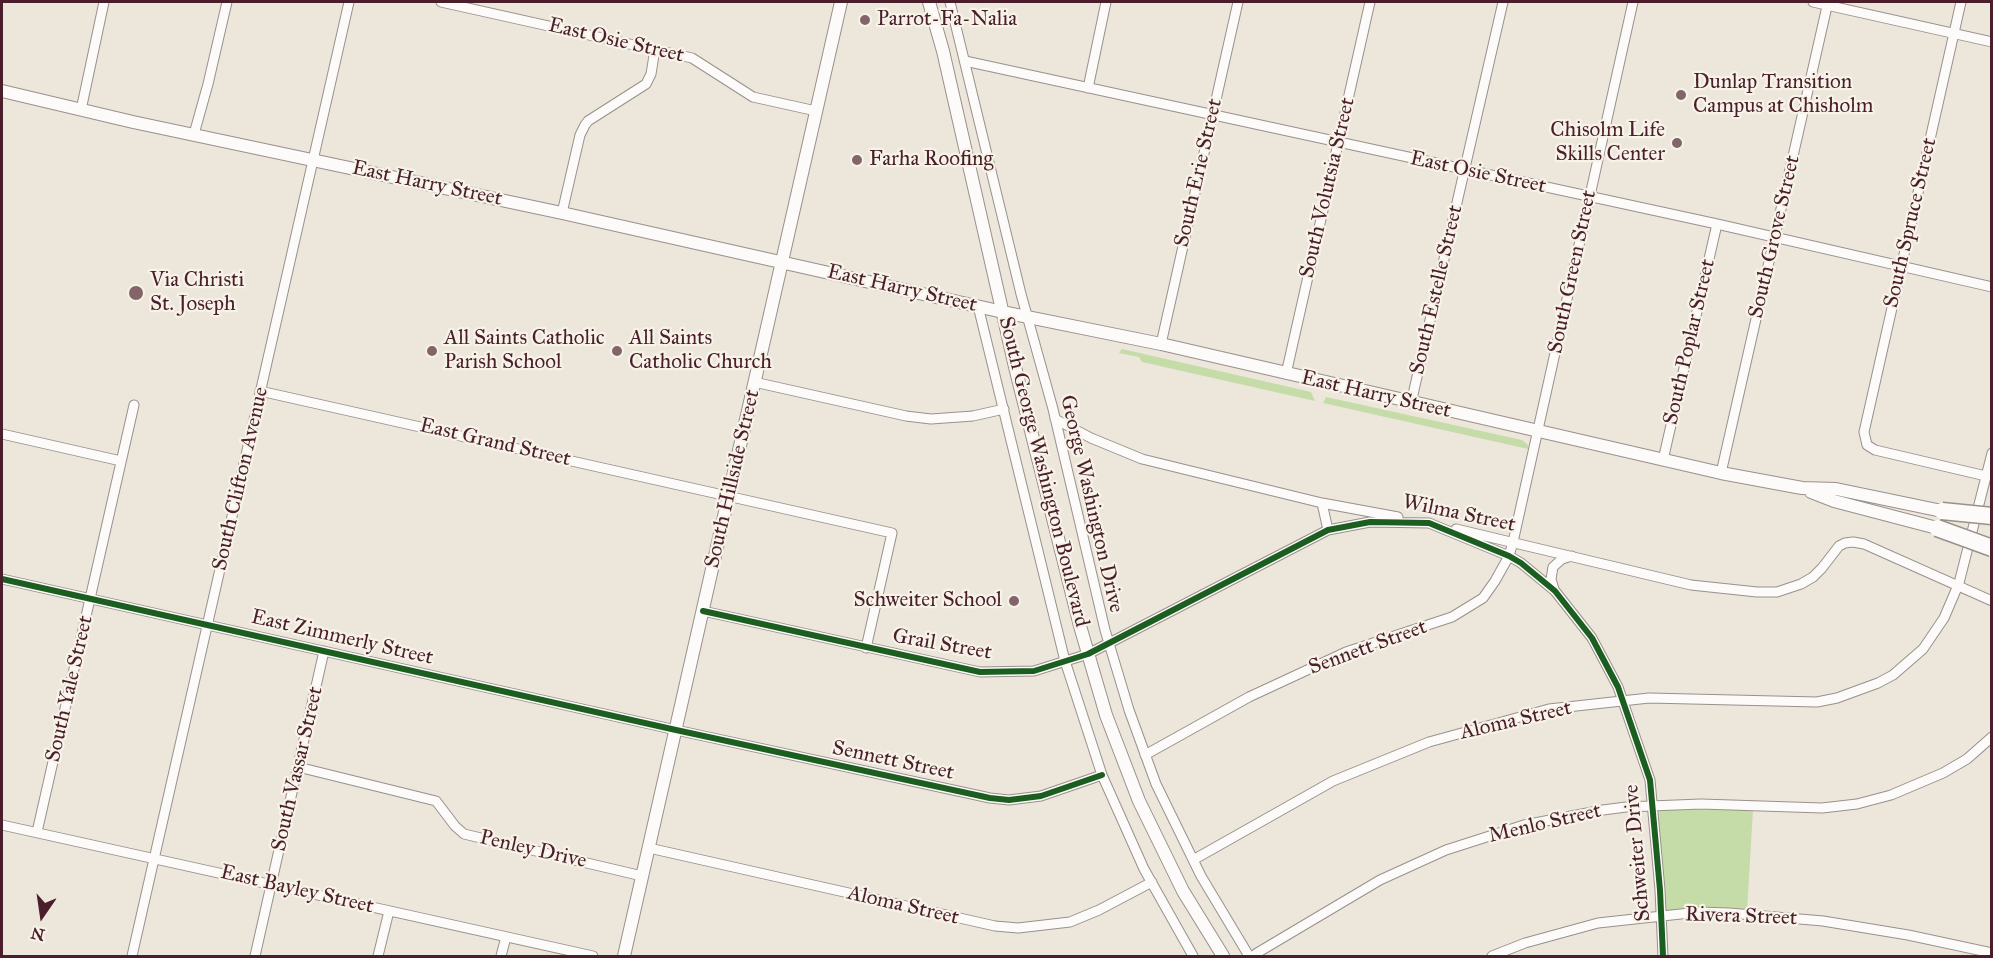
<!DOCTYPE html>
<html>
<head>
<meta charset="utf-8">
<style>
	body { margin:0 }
	#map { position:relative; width:1993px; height:958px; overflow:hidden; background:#ece6db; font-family:"IM FELL Great Primer",serif }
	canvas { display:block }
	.frame { position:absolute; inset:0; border:3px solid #4a1f2b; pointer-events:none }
	.north { position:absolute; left:12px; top:886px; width:60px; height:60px; -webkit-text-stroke:4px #f7f3e8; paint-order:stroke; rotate:193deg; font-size:16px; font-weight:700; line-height:24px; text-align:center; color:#4a1f2b }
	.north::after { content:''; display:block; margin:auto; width:21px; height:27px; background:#4a1f2b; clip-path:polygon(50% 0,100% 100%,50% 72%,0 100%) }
</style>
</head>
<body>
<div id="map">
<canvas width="1993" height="958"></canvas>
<div class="frame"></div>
<div class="north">N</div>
</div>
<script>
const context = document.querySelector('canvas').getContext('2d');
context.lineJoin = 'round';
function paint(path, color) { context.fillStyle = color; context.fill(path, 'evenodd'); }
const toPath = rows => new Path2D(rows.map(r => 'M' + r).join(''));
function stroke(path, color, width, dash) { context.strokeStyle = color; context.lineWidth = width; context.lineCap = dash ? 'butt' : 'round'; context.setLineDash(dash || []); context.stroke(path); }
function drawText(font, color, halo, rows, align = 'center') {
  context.font = font + ' "IM FELL Great Primer",serif'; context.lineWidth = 4.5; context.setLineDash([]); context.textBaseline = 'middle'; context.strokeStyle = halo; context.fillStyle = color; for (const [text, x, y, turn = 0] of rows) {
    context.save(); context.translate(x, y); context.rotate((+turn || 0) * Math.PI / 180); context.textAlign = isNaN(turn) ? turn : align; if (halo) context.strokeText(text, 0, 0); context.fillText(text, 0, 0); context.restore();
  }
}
paint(toPath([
	[1122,349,1307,391,1311,392,1315,401,1142,362,1139,357,1119,353],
	[1326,397,1522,440,1528,445,1528,449,1323,403],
	[1720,809,1753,810,1747,911,1665,912,1658,810]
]), '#c6dca8');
const street = toPath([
	[441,2,692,58,753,97,816,111],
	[950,2,1021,294,1053,409,1105,630,1129,710,1156,784,1201,876,1249,956],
	[1813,2,1992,42],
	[1961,2,1864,432,1867,445,1875,450,1986,476],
	[965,61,1717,224,1992,287],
	[1088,88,1106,2],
	[81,110,104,2],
	[194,134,208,84,227,2],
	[562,213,580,135,585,125,588,121,646,84,651,74,655,49],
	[978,306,1065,661,1102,775,1144,869,1193,956],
	[1161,344,1238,2],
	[1286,374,1370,2],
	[754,382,906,416,931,419,973,416,1004,409],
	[260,391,892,533,866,648],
	[1411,403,1503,2],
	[1055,419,1091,438,1142,459,1322,503,1398,517],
	[2,434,121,461],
	[1663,460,1717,224],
	[1721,473,1828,2],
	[1322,503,1328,530],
	[1456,529,1691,585,1757,592,1777,592,1801,584,1813,577,1822,568,1839,546,1845,543,1853,542,1864,544,1992,601],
	[2,579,676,730,990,798,1009,800,1041,796,1102,775],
	[1554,589,1551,579,1553,567,1562,559,1572,556],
	[703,611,980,672,1034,671,1088,654,1328,530,1370,522,1429,523,1509,556,1521,563,1555,591,1592,638,1618,687,1650,780,1660,890,1663,956],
	[1145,755,1249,697,1346,652,1452,617,1483,598,1495,581,1509,556,1513,542,1633,2],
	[298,767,436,801,455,826,464,834,642,876],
	[2,825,593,956],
	[37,832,134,405],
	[649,848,995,926,1018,928,1070,922,1099,910,1152,882],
	[1193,860,1333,781,1429,742,1549,709,1649,698,1817,702,1837,698,1878,683,1893,675,1923,649,1944,618,1959,583,1992,453],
	[132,956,349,2],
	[255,956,324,651],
	[378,956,389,911],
	[501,956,506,937],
	[1253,956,1257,953,1380,880,1446,850,1524,825,1603,810,1626,807,1701,804,1822,808,1857,804,1891,795,1943,773,1967,759,1992,737],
	[1492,956,1525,943,1598,923,1699,912,1729,913,1823,921,1908,935,1992,953]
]);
const secondary = toPath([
	[929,2,943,51,1015,367,1080,626,1106,715,1139,801,1183,891,1223,956],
	[2,91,133,122,562,213,1003,312,1161,344,1721,473,1802,488,1836,489,1942,511],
	[1811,492,1834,501,1937,528],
	[624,956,841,2]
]);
stroke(street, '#9a908c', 11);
stroke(secondary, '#9a908c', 14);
stroke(street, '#fcfbfa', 9);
stroke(secondary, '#fcfbfa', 12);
const highwayBridge = toPath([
	[1942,511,1992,516],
	[1937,528,1992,548]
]);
stroke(highwayBridge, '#9a908c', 19, []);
stroke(highwayBridge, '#fcfbfa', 16);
stroke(toPath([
	[2,579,676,730,990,798,1009,800,1041,796,1102,775],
	[703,611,980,672,1034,671,1088,654,1328,530,1370,522,1429,523,1509,556,1521,563,1555,591,1592,638,1618,687,1650,780,1660,890,1663,956]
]), '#1b5e20', 6);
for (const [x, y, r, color] of [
	[865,20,6,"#836569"],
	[1681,95,6,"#836569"],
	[1677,143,6,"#836569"],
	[857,160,6,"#836569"],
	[136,293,8,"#836569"],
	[432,351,6,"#836569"],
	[617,351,6,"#836569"],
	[1014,601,6,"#836569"]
]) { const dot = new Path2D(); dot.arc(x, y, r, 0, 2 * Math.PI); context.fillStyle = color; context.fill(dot); stroke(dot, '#f7f3e8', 2); }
drawText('21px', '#4a1f2b', '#f7f3e8', [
	["Parrot-Fa-Nalia",877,20],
	["Dunlap Transition",1693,83],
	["Campus at Chisholm",1693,107],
	["Chisolm Life",1665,131,"right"],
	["Skills Center",1665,155,"right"],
	["Farha Roofing",869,160],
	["Via Christi",150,281],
	["St. Joseph",150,305],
	["All Saints Catholic",444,339],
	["Parish School",444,363],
	["All Saints",629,339],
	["Catholic Church",629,363],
	["Schweiter School",1002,601,"right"]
], 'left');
drawText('21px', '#4a1f2b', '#f7f3e8', [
	["East Osie Street",616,41,13],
	["South Erie Street",1199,173,-77],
	["East Osie Street",1478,173,12],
	["East Harry Street",427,184,12],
	["South Volutsia Street",1328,188,-77],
	["South Spruce Street",1911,223,-77],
	["South Grove Street",1775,237,-77],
	["South Green Street",1573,272,-78],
	["East Harry Street",902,289,13],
	["South Estelle Street",1437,290,-77],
	["South Poplar Street",1690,342,-77],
	["East Harry Street",1376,395,13],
	["East Grand Street",495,443,13],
	["South George Washington Boulevard",1043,472,76],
	["South Clifton Avenue",241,479,-77],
	["South Hillside Street",733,479,-77],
	["George Washington Drive",1091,504,77],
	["Wilma Street",1459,514,12],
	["East Zimmerly Street",342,638,13],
	["Grail Street",942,645,10],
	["Sennett Street",1368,648,-20],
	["South Yale Street",70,689,-77],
	["Aloma Street",1516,721,-13],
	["Sennett Street",893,761,12],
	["South Vassar Street",298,769,-77],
	["Menlo Street",1545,824,-13],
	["Penley Drive",533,850,13],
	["Schweiter Drive",1638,853,-95],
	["East Bayley Street",297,890,13],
	["Aloma Street",903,906,13],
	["Rivera Street",1741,917,2]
]);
</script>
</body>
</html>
